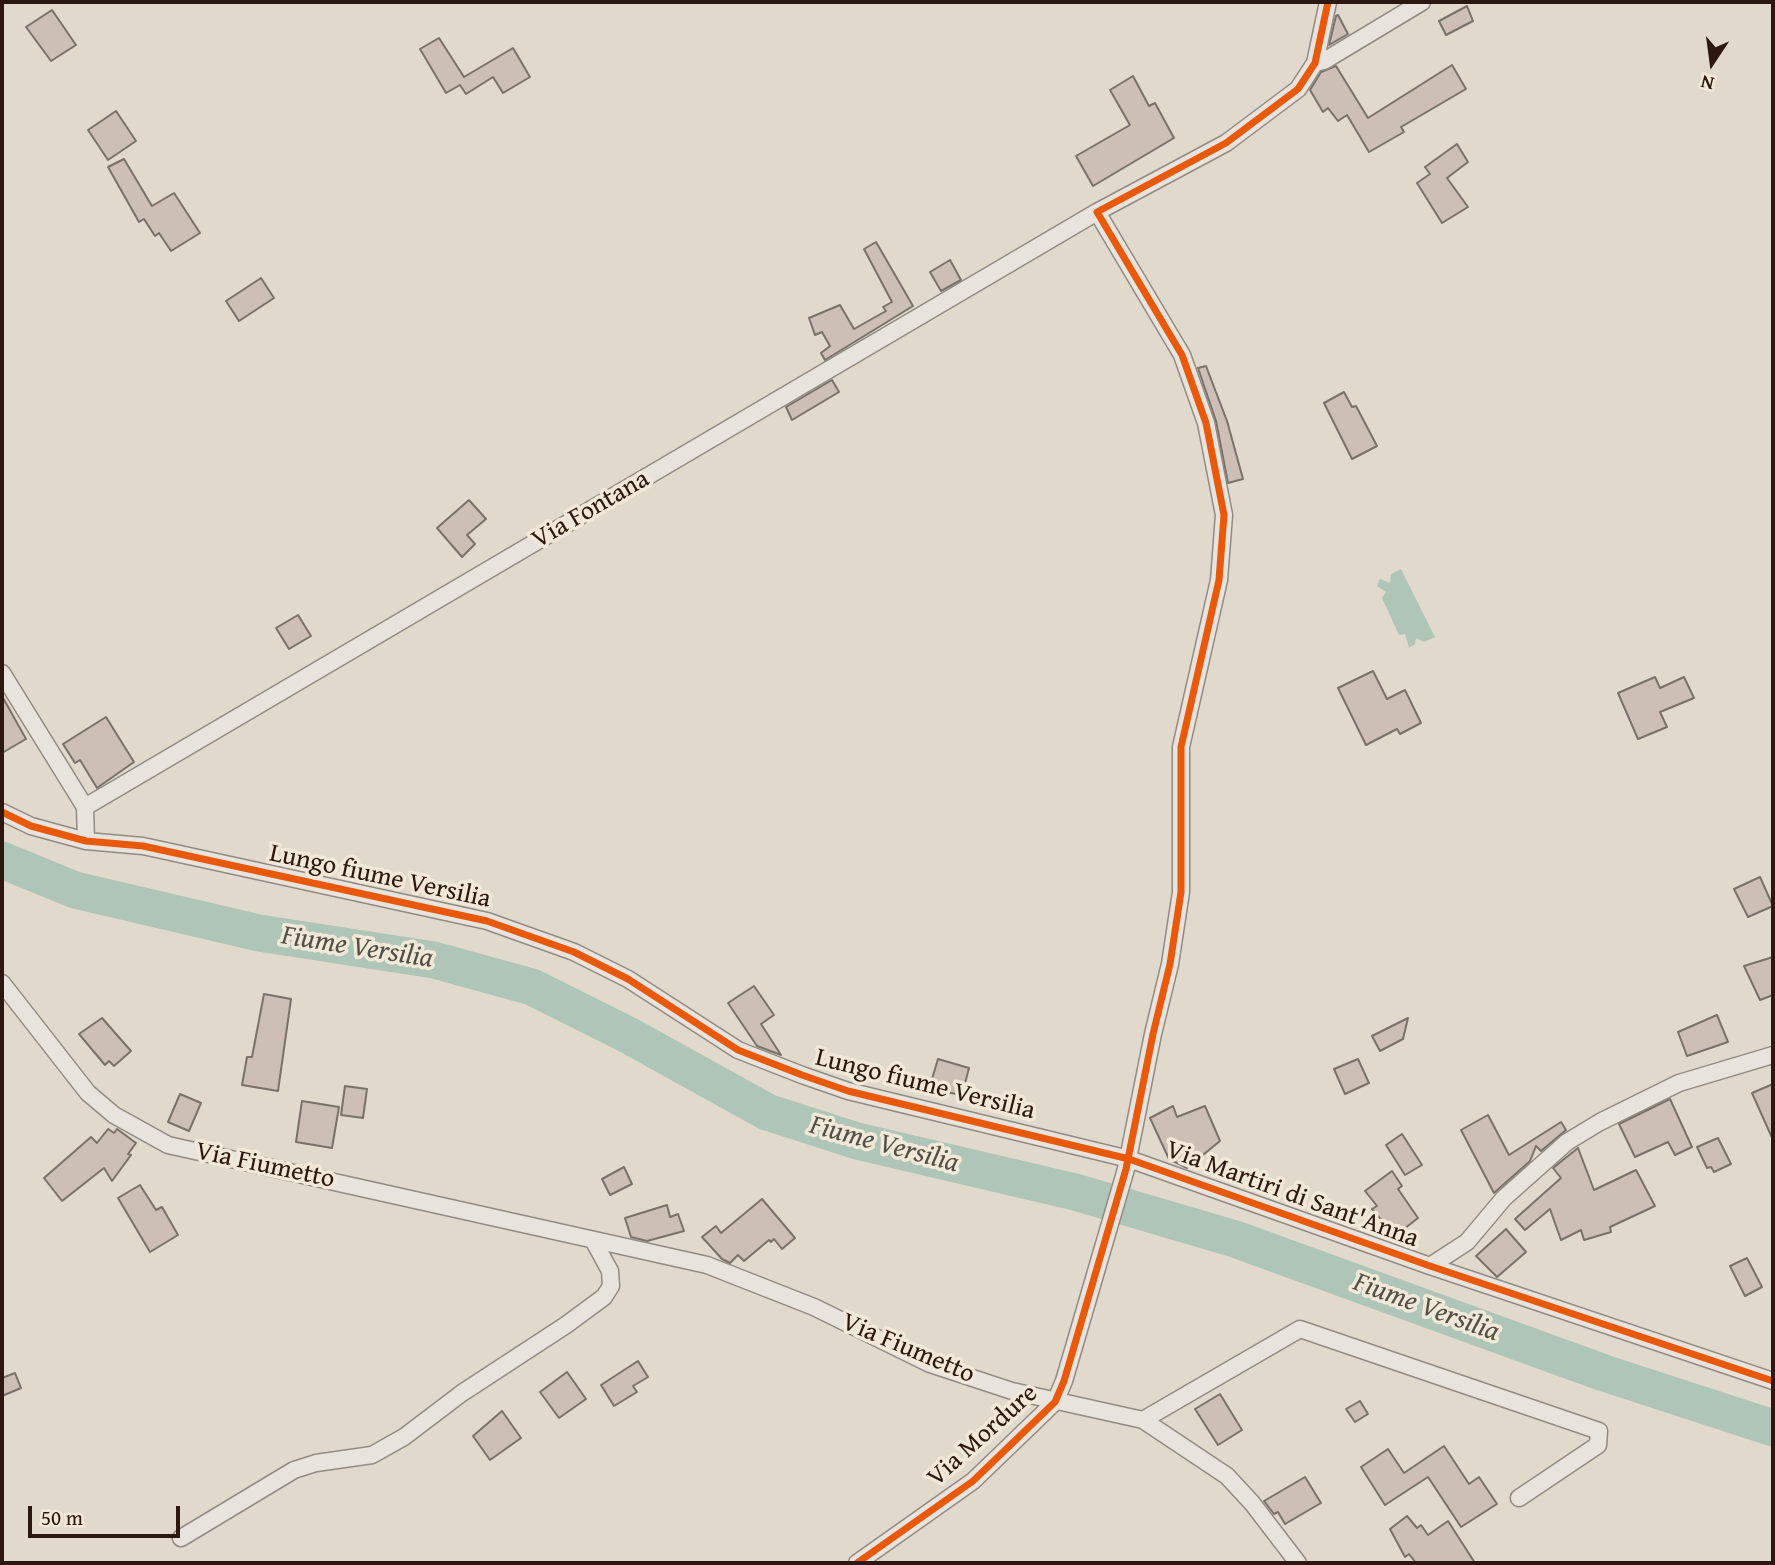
<!DOCTYPE html>
<html>
<head>
<meta charset="utf-8">
<style>
	body { margin:0 }
	#map { position:relative; width:1775px; height:1565px; overflow:hidden; background:#e1d9cc; font-family:"Gentium Book Plus",serif }
	canvas { display:block }
	.frame { position:absolute; inset:0; border:4px solid #2d1811; pointer-events:none }
	.north { position:absolute; left:1677px; top:28px; width:70px; height:70px; -webkit-text-stroke:5px #f1e8d8; paint-order:stroke; rotate:193deg; font-size:19px; font-weight:700; line-height:28px; text-align:center; color:#2d1811 }
	.north::after { content:''; display:block; margin:auto; width:24px; height:32px; background:#2d1811; clip-path:polygon(50% 0,100% 100%,50% 72%,0 100%) }
	.scale { position:absolute; left:28px; top:1506px; width:152px; height:32px; box-sizing:border-box; border:4px solid #2d1811; border-top:0; padding-left:9px; font-size:21px; line-height:24px; white-space:nowrap; color:#2d1811; -webkit-text-stroke:5px #f1e8d8; paint-order:stroke }
</style>
</head>
<body>
<div id="map">
<canvas width="1775" height="1565"></canvas>
<div class="frame"></div>
<div class="north">N</div>
<div class="scale">50 m</div>
</div>
<script>
const context = document.querySelector('canvas').getContext('2d');
context.lineJoin = 'round';
function paint(path, color) { context.fillStyle = color; context.fill(path, 'evenodd'); }
const toPath = rows => new Path2D(rows.map(r => 'M' + r).join(''));
function stroke(path, color, width, dash) { context.strokeStyle = color; context.lineWidth = width; context.lineCap = dash ? 'butt' : 'round'; context.setLineDash(dash || []); context.stroke(path); }
function drawText(font, color, halo, rows, align = 'center') {
  context.font = font + ' "Gentium Book Plus",serif'; context.lineWidth = 7; context.setLineDash([]); context.textBaseline = 'middle'; context.strokeStyle = halo; context.fillStyle = color; for (const [text, x, y, turn = 0] of rows) {
    context.save(); context.translate(x, y); context.rotate((+turn || 0) * Math.PI / 180); context.textAlign = isNaN(turn) ? turn : align; if (halo) context.strokeText(text, 0, 0); context.fillText(text, 0, 0); context.restore();
  }
}
paint(toPath([
	[1401,569,1435,637,1424,642,1416,638,1415,644,1409,648,1405,634,1399,635,1382,598,1386,592,1377,586,1380,579,1390,583,1391,574]
]), '#aec5b8');
stroke(toPath([
	[2,860,75,890,259,933,434,960,532,987,628,1035,767,1112,857,1141,1075,1192,1235,1239,1604,1373,1773,1428]
]), '#aec5b8', 37);
const building = toPath([
	[1467,6,1473,21,1446,35,1439,21,1467,6],
	[52,10,76,45,51,61,26,27,52,10],
	[1338,15,1348,34,1329,45,1336,16,1338,15],
	[439,38,464,77,513,48,530,77,503,93,493,77,466,94,460,85,446,93,420,49,439,38],
	[1452,65,1466,89,1401,127,1404,132,1369,152,1347,115,1338,121,1328,108,1323,112,1310,90,1321,72,1336,66,1368,118,1452,65],
	[1133,76,1149,106,1155,103,1174,138,1093,186,1076,156,1130,125,1110,90,1133,76],
	[116,111,136,141,108,160,88,130,116,111],
	[1457,144,1468,162,1447,178,1468,207,1442,223,1417,183,1430,174,1425,167,1457,144],
	[124,159,152,206,174,193,200,233,171,251,159,233,155,236,144,219,139,222,108,167,124,159],
	[876,242,913,306,825,360,821,353,830,346,822,332,815,335,809,318,840,305,854,329,886,311,883,307,892,302,864,249,876,242],
	[950,260,961,280,941,291,930,272,950,260],
	[261,278,274,298,239,321,226,301,261,278],
	[1206,366,1227,421,1243,479,1228,483,1216,421,1198,368,1206,366],
	[832,380,839,392,792,420,786,407,832,380],
	[1344,392,1352,407,1356,406,1377,446,1352,459,1324,403,1344,392],
	[469,500,486,519,467,535,475,544,462,557,437,528,469,500],
	[298,615,311,636,289,649,276,628,298,615],
	[1373,671,1387,699,1405,690,1421,723,1400,734,1397,729,1366,745,1338,688,1373,671],
	[1655,677,1660,688,1684,677,1694,698,1660,712,1667,727,1638,739,1618,693,1655,677],
	[2,696,26,739,2,753,2,696],
	[106,717,134,762,97,788,80,760,75,763,63,744,106,717],
	[1760,877,1773,906,1748,917,1734,889,1760,877],
	[1773,957,1773,995,1760,1000,1744,966,1773,957],
	[754,986,774,1015,761,1024,781,1055,757,1046,728,1003,754,986],
	[264,994,291,999,278,1091,242,1085,247,1057,252,1057,264,994],
	[1717,1015,1728,1042,1687,1056,1678,1032,1717,1015],
	[102,1018,131,1051,114,1066,109,1061,105,1065,79,1034,102,1018],
	[1408,1018,1403,1039,1380,1051,1372,1036,1408,1018],
	[938,1059,969,1068,962,1095,929,1089,938,1059],
	[1358,1059,1369,1083,1345,1094,1334,1069,1358,1059],
	[1773,1084,1773,1140,1752,1093,1773,1084],
	[345,1086,367,1089,363,1118,341,1115,345,1086],
	[180,1094,201,1103,189,1131,168,1122,180,1094],
	[1670,1099,1692,1147,1675,1155,1668,1142,1635,1157,1619,1124,1670,1099],
	[302,1101,339,1107,332,1148,296,1142,302,1101],
	[1173,1106,1177,1117,1205,1106,1220,1141,1187,1168,1169,1159,1150,1118,1173,1106],
	[1488,1115,1509,1155,1561,1122,1566,1130,1541,1151,1536,1146,1530,1161,1494,1193,1461,1130,1488,1115],
	[108,1129,114,1133,117,1129,136,1143,128,1154,131,1155,112,1181,104,1168,62,1201,44,1178,91,1137,97,1143,108,1129],
	[1402,1134,1422,1165,1405,1175,1386,1145,1402,1134],
	[1718,1138,1731,1164,1714,1172,1711,1167,1707,1168,1697,1147,1718,1138],
	[1578,1148,1594,1190,1636,1170,1655,1206,1610,1227,1611,1232,1584,1240,1581,1230,1561,1240,1550,1209,1525,1230,1515,1219,1561,1178,1553,1168,1578,1148],
	[624,1167,632,1184,610,1195,602,1179,624,1167],
	[1392,1171,1402,1186,1398,1189,1418,1218,1395,1236,1372,1209,1377,1206,1365,1191,1392,1171],
	[140,1185,156,1210,162,1207,178,1235,150,1252,118,1198,140,1185],
	[762,1199,795,1238,782,1249,774,1239,771,1242,769,1240,744,1261,738,1255,730,1263,722,1259,702,1237,716,1226,721,1233,762,1199],
	[667,1205,670,1217,678,1214,684,1231,647,1241,631,1237,625,1218,667,1205],
	[1506,1229,1526,1252,1497,1277,1476,1256,1506,1229],
	[1747,1258,1762,1287,1745,1296,1730,1266,1747,1258],
	[638,1361,648,1377,633,1386,637,1392,614,1406,601,1385,638,1361],
	[567,1372,586,1399,559,1418,540,1392,567,1372],
	[15,1373,21,1388,2,1396,2,1378,15,1373],
	[1220,1394,1242,1430,1218,1445,1195,1409,1220,1394],
	[1360,1401,1368,1414,1355,1422,1346,1409,1360,1401],
	[502,1411,521,1438,490,1460,473,1436,502,1411],
	[1444,1446,1469,1484,1479,1477,1497,1504,1461,1527,1428,1477,1385,1505,1361,1467,1388,1449,1404,1473,1444,1446],
	[1305,1477,1321,1503,1285,1524,1278,1512,1274,1514,1264,1501,1305,1477],
	[1407,1516,1417,1528,1421,1525,1428,1535,1448,1521,1475,1563,1416,1563,1409,1554,1405,1557,1390,1529,1407,1516]
]);
paint(building, '#cdbfb6');
stroke(building, '#79726a', 2);
const minor = toPath([
	[1315,63,1324,61,1422,2],
	[2,673,85,807,86,841],
	[85,807,1097,212],
	[2,812,31,826,86,841,143,846,487,921,574,952,628,979,738,1050,802,1075,848,1091,1129,1159,1430,1266,1773,1381],
	[2,983,88,1093,114,1115,168,1145,707,1265,814,1307,930,1364,1012,1391,1143,1420,1227,1476,1252,1503,1298,1563],
	[1430,1266,1467,1242,1504,1198,1567,1142,1600,1122,1679,1083,1773,1055],
	[1143,1420,1300,1329,1599,1431,1598,1445,1519,1498],
	[181,1538,294,1470,316,1463,372,1455,404,1437,462,1393,566,1325,604,1297,611,1286,610,1271,593,1240],
	[857,1563,973,1481,1055,1402,1064,1381,1126,1169,1153,1034,1170,964,1181,892,1181,747,1219,580,1224,515,1206,423,1182,355,1097,212,1226,143,1298,89,1315,63,1328,2]
]);
stroke(minor, '#928b83', 19);
stroke(minor, '#e8e4dd', 16);
stroke(toPath([
	[2,812,31,826,86,841,143,846,487,921,574,952,628,979,738,1050,802,1075,848,1091,1129,1159,1430,1266,1773,1381],
	[857,1563,973,1481,1055,1402,1064,1381,1126,1169,1153,1034,1170,964,1181,892,1181,747,1219,580,1224,515,1206,423,1182,355,1097,212,1226,143,1298,89,1315,63,1328,2]
]), '#e8590c', 7);
drawText('26px', '#2d1811', '#f1e8d8', [
	["Via Fontana",591,510,-30],
	["Lungo fiume Versilia",380,877,12],
	["Lungo fiume Versilia",925,1085,14],
	["Via Fiumetto",265,1166,12],
	["Via Martiri di Sant'Anna",1292,1195,20],
	["Via Fiumetto",908,1349,23],
	["Via Mordure",983,1436,-42]
]);
drawText('italic 28px', '#525148', '#f1e8d8', [
	["Fiume Versilia",357,948,9],
	["Fiume Versilia",884,1145,15],
	["Fiume Versilia",1426,1308,20]
]);
</script>
</body>
</html>
